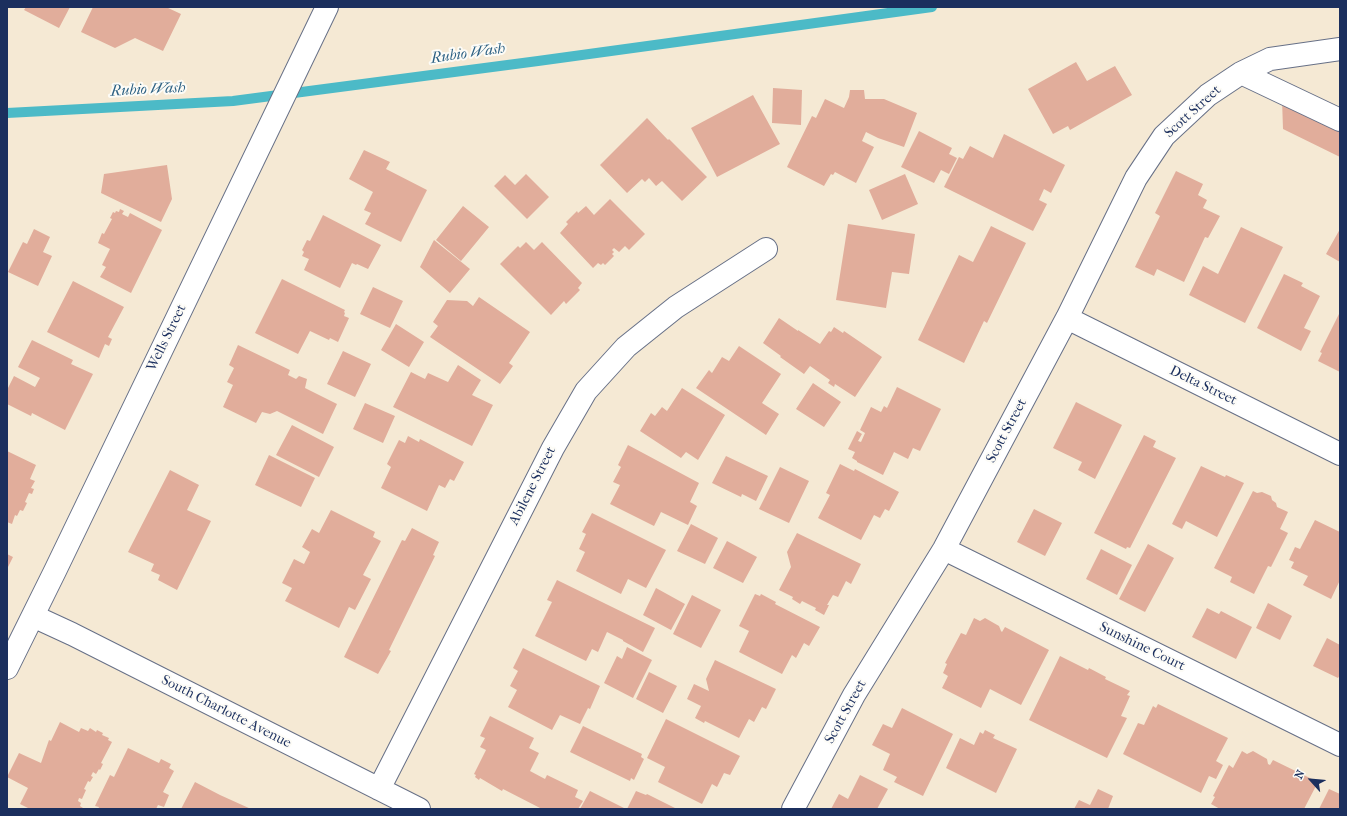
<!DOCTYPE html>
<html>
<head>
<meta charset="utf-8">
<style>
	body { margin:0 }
	#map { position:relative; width:1347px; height:816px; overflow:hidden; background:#f5e9d4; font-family:"IM FELL French Canon",serif }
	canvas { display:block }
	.frame { position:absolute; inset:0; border:8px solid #1b2f5e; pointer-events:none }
	.north { position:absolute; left:1291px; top:760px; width:40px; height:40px; -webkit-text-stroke:3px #fdfcf7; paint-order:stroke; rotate:297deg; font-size:11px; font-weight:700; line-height:16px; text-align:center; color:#1b2f5e }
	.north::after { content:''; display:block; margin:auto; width:14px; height:18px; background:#1b2f5e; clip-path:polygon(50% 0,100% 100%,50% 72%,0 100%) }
</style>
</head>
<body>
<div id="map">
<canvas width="1347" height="816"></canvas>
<div class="frame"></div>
<div class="north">N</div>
</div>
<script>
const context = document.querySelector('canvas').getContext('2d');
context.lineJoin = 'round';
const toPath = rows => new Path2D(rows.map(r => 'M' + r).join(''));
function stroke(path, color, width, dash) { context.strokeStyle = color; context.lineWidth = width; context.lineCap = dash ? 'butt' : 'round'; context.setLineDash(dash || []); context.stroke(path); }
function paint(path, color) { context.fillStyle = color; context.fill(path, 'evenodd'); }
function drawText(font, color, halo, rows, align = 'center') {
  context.font = font + ' "IM FELL French Canon",serif'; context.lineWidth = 4; context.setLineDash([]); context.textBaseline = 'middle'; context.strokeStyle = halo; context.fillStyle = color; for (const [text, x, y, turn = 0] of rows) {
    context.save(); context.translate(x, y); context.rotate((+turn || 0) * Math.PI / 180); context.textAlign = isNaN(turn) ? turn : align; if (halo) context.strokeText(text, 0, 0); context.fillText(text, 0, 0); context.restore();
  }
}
stroke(toPath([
	[7,113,233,101,538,61,932,7]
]), '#4cbac7', 10);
paint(toPath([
	[26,7,70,7,59,28,24,10],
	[93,7,166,7,181,14,163,51,135,38,115,48,81,32],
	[1076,62,1087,81,1115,66,1132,95,1070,130,1068,126,1053,134,1028,89],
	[773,88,802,90,801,125,772,123],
	[850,90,864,90,865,99,884,99,917,113,904,147,878,138,866,132,862,141,874,147,856,183,835,172,833,175,831,174,824,186,787,167,812,116,816,118,825,99,844,108,849,97],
	[753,95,780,144,717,177,691,128],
	[1282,99,1340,128,1340,157,1283,129],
	[647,118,668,140,669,139,707,177,682,201,662,181,656,186,649,178,645,182,642,179,627,193,600,165],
	[919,131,952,148,949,154,957,158,949,174,941,170,934,183,901,167],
	[1004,134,1065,165,1051,193,1044,189,1039,200,1047,204,1033,231,944,187,959,157,963,159,970,146,993,158],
	[364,150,390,162,386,169,427,190,401,242,365,224,371,213,364,210,373,192,349,179],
	[167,165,172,199,161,222,101,193,104,174],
	[1176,171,1203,184,1198,195,1207,200,1203,208,1220,216,1208,238,1205,237,1184,282,1157,269,1154,276,1135,267,1160,216,1155,213],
	[526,174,549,197,527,219,494,186,505,175,515,185],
	[905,174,918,204,882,220,869,190],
	[610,199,645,234,629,250,625,246,619,252,614,248,612,250,614,252,612,254,614,256,605,265,603,263,601,265,598,263,593,268,560,233,568,224,566,222,577,211,578,213,586,206,594,215],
	[463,206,489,227,461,261,436,240],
	[120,209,124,211,122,214,128,217,130,213,162,230,131,293,100,277,106,267,102,265,110,249,98,243,102,233,104,234,112,219,110,218,113,212,115,213,116,211,119,212],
	[323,215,381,245,368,269,357,264,356,265,352,263,340,288,304,270,309,259,302,256,304,252,302,250,307,240,310,241],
	[848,224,915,234,909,274,892,272,886,308,836,300],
	[991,226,1026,243,987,323,984,321,964,363,918,340,959,255,973,262],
	[1241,227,1283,247,1245,323,1189,295,1203,266,1218,274],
	[34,229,50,237,43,252,52,256,38,286,8,272,23,242,27,244],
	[1340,229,1340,262,1326,254],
	[434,240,470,269,450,293,420,267],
	[526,242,534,250,542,242,582,283,578,288,580,290,566,304,564,301,551,315,500,264,518,246,520,248],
	[1284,274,1303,283,1301,286,1320,296,1304,328,1311,331,1301,351,1257,328],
	[282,279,345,310,344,312,345,313,344,316,349,318,338,342,330,338,329,340,310,331,298,354,255,333],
	[73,281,124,307,108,337,112,339,109,346,105,344,99,358,47,332],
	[373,287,403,301,390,328,360,314],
	[479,297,530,332,509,363,513,366,500,384,430,337,438,326,433,322,447,300,467,301,473,306],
	[1340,312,1340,372,1318,361,1322,353,1320,352],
	[779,318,798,331,798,330,820,344,829,331,831,332,834,327,843,333,844,331,882,357,855,397,835,384,834,387,828,383,830,380,810,366,804,374,780,357,781,356,763,343],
	[396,324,424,342,409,367,381,350],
	[32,340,73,360,71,364,93,374,65,430,32,413,31,416,7,404,7,390,14,376,35,387,40,378,18,367],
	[238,345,290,370,288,375,296,379,299,376,307,379,305,388,337,404,323,434,277,411,270,414,262,412,256,423,223,407,233,385,227,382,234,368,229,365],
	[739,346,781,374,762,403,779,414,766,435,696,388,709,370,712,373,722,357,729,361],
	[343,351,371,364,355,397,327,384],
	[458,365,481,380,472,395,493,405,472,446,393,407,411,372,425,379,428,373,448,382],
	[813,383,841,402,824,427,796,409],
	[897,387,941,409,920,451,913,448,908,459,894,452,883,475,857,462,857,461,852,458,855,452,848,449,857,431,862,434,858,441,861,442,865,433,860,430,871,407,881,412,884,406,887,408],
	[682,388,725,415,698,460,686,452,681,458,640,431,651,413,655,416,662,407,667,411],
	[1076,402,1122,425,1095,479,1078,470,1082,462,1053,448],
	[365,403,395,416,383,443,353,429],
	[292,425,334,447,319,477,276,455],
	[1144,435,1156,441,1153,447,1176,458,1130,548,1127,547,1126,549,1094,533],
	[408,436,419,442,420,439,464,462,454,481,450,479,445,488,439,485,427,511,381,488,391,467,387,464,399,440,405,443],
	[628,445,699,483,690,502,697,506,688,525,661,512,654,526,610,504,620,485,613,482,621,467,618,465],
	[7,451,36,465,30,479,35,481,31,488,34,489,32,494,29,493,25,502,27,503,23,511,20,510,17,516,15,515,12,524,7,522],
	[269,455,315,478,301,507,255,485],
	[726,456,768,476,756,501,742,494,741,497,712,483],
	[840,464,854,471,855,469,899,492,889,511,885,509,880,518,874,515,861,540,818,518,830,495,826,493],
	[1201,466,1225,477,1226,475,1244,483,1217,537,1186,521,1182,529,1172,524],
	[780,467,809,481,789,523,759,509],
	[170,470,199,485,187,510,211,521,177,590,158,580,160,575,151,571,154,564,128,552],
	[1253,491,1257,493,1262,492,1271,496,1272,500,1276,503,1277,507,1288,512,1280,529,1288,533,1271,567,1268,566,1254,594,1230,582,1232,577,1214,568],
	[1034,509,1062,523,1045,556,1017,542],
	[331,510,375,532,373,537,381,541,363,575,371,579,355,610,349,607,339,628,285,601,292,588,282,583,294,559,304,564,310,552,302,547,312,529,319,533],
	[592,513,666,550,646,588,628,579,621,594,576,571,585,552,579,549,586,534,582,532],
	[1315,520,1340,532,1340,580,1331,599,1303,585,1308,576,1291,568,1294,562,1289,560,1295,547,1300,549],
	[691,524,718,538,705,564,677,551],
	[412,528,439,542,433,555,435,556,389,650,391,651,378,674,344,657,402,540,405,541],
	[797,533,861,564,851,584,846,581,838,597,833,595,827,605,829,605,824,615,815,610,816,608,802,601,800,604,792,599,793,597,779,590,791,567,787,552],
	[727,541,757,557,743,583,713,568],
	[1148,544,1174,558,1145,612,1119,599],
	[1101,549,1132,565,1117,595,1086,579],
	[7,554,13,557,7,569],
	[557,580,655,628,643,652,623,641,623,640,607,632,598,652,592,649,586,661,535,636,552,602,547,600],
	[656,588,685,604,671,630,643,615],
	[755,594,760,596,761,594,776,602,775,604,820,627,809,646,804,643,796,658,792,655,782,674,739,652,749,631,739,626],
	[692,595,721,610,701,648,673,634],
	[1268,603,1292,616,1280,640,1256,628],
	[1207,608,1219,614,1221,611,1252,627,1236,659,1192,637],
	[974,618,980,621,985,618,999,626,1001,631,1002,632,1005,627,1049,650,1021,705,990,689,981,708,942,688,948,676,943,673,947,664,945,663,961,633,966,635],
	[1327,638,1340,645,1340,675,1338,678,1313,666],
	[627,647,652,660,633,698,604,683,617,656,622,659],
	[523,648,600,686,590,709,588,708,580,724,560,715,552,730,508,707,517,690,510,686,518,671,513,668],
	[1060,656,1088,670,1089,668,1106,677,1105,679,1130,691,1127,695,1130,696,1121,716,1127,718,1107,758,1029,720],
	[715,660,776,689,766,709,762,707,754,722,749,719,739,738,705,721,704,723,695,718,701,706,687,699,694,684,709,691,706,679],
	[649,672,677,686,663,713,636,699],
	[1158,704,1228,738,1216,761,1223,765,1216,779,1209,776,1201,793,1123,754,1138,723,1144,725,1153,706,1156,708],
	[902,708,953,734,923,796,894,782,897,777,883,770,890,754,872,745,883,724,892,728],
	[490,716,534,738,529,748,539,753,530,771,545,779,547,775,578,790,575,797,583,801,578,809,542,809,503,789,502,791,480,778,479,780,475,777,476,775,474,774,486,750,480,747,485,738,480,736],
	[666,719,740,756,730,775,724,773,717,787,712,784,702,804,658,782,665,767,647,758],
	[60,722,79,732,81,728,88,731,90,728,96,732,97,730,103,733,102,735,109,738,108,740,112,742,101,763,103,764,100,770,99,769,96,774,93,772,91,776,93,777,90,782,88,781,84,789,86,790,82,799,79,798,78,801,81,803,80,806,83,808,83,809,30,809,20,804,28,788,7,777,19,753,41,763,49,740,51,741],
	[583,726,642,754,641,757,644,759,634,780,631,778,630,781,570,752],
	[985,730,995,735,993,738,1017,749,996,793,946,768,960,738,974,745,980,732,983,734],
	[128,748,159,763,161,759,171,764,169,768,174,771,163,792,169,795,164,807,158,805,156,809,98,809,99,807,95,806,110,775,114,777],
	[1242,751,1247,754,1253,751,1267,759,1268,764,1270,765,1273,760,1318,782,1304,809,1220,809,1211,804,1215,797,1213,796,1229,765,1233,768],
	[860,775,888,789,877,809,831,809,839,794,848,799],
	[195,782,220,795,251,809,181,809],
	[1098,789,1113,796,1108,809,1074,809,1079,800,1090,805],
	[1329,789,1340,794,1340,809,1319,809],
	[590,791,626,809,580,809],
	[636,791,646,795,647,794,677,809,627,809]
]), '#e1ad9b');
const minor = toPath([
	[1241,73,1340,120],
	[1067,318,1340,454],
	[944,549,1340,745],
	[33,616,72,634,419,809],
	[7,668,55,571,327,7],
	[379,789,553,448,586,391,626,347,676,307,766,249],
	[793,809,854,695,944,549,1067,318,1136,178,1164,136,1208,95,1241,73,1270,59,1340,49]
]);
stroke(minor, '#677087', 24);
stroke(minor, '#fff', 22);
drawText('14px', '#1b2f5e', '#fdfcf7', [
	["Scott Street",1193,112,-42],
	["Wells Street",167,338,-64],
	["Delta Street",1203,386,26],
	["Scott Street",1007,431,-62],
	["Abilene Street",533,486,-63],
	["Sunshine Court",1142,647,26],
	["South Charlotte Avenue",226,712,27],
	["Scott Street",846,712,-61]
]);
drawText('italic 15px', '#2c6083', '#fdfcf7', [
	["Rubio Wash",468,54,-8],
	["Rubio Wash",148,90,-3]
]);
</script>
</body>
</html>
